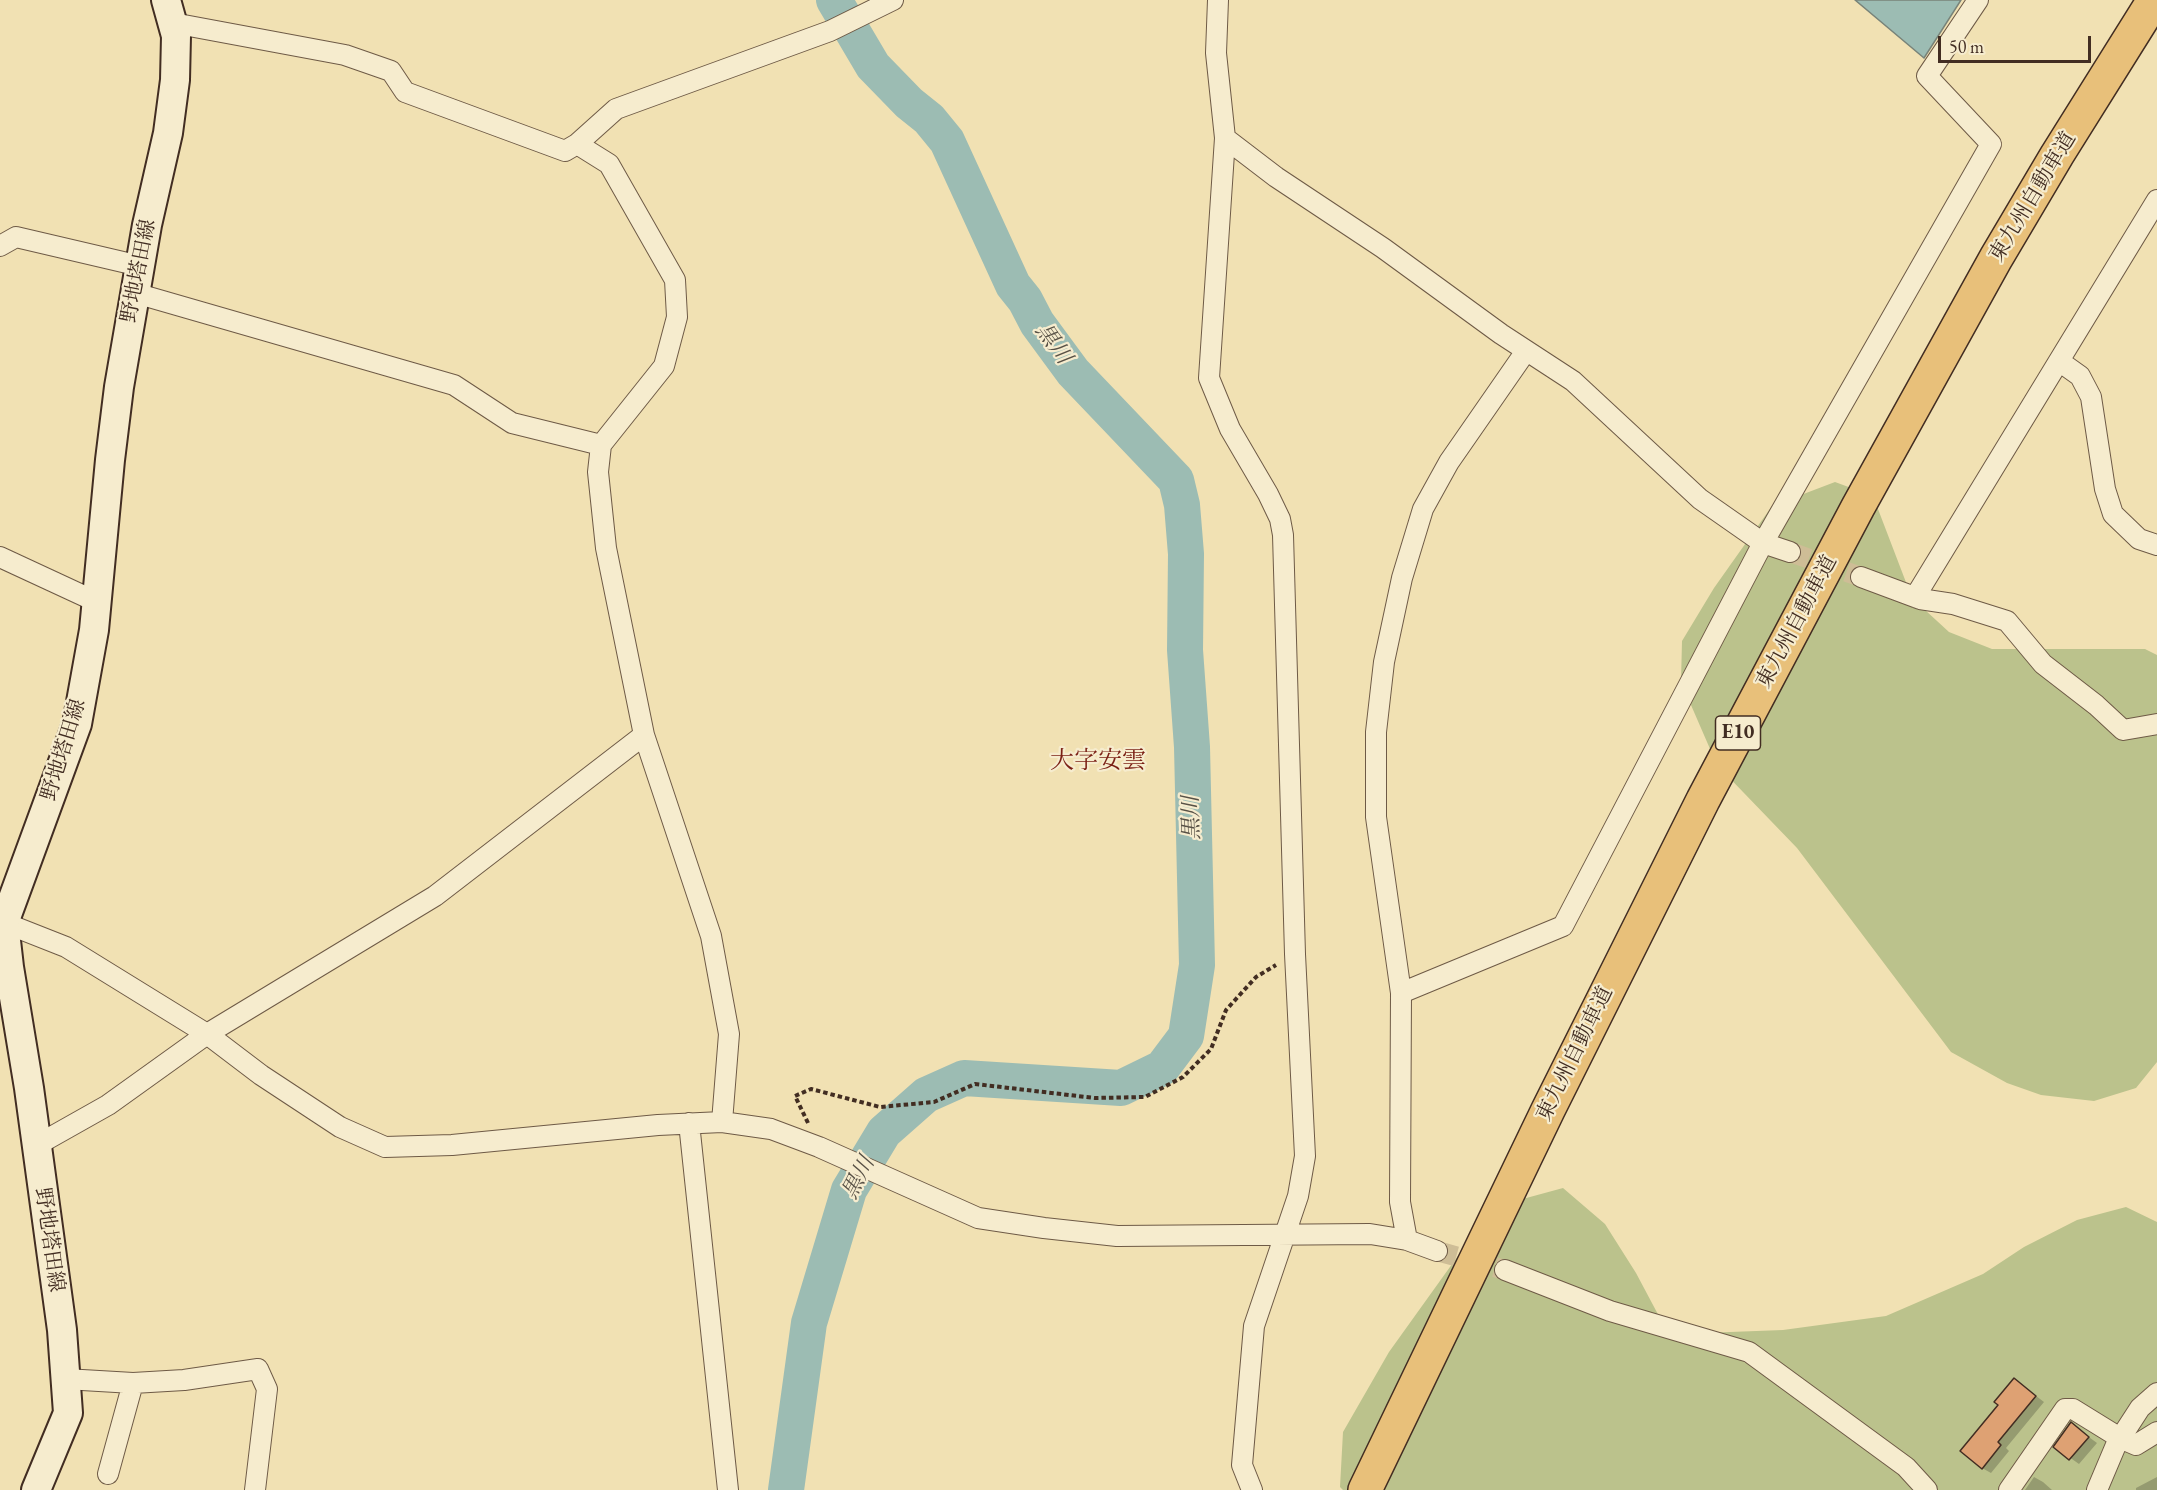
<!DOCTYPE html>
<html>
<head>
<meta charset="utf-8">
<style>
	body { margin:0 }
	#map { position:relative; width:2157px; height:1490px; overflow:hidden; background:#f1e1b3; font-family:"EB Garamond",serif }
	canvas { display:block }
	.scale { position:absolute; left:1938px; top:36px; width:153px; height:27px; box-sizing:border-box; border:3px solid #422d22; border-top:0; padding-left:8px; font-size:18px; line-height:21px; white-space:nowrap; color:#422d22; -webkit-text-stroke:4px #f6ecce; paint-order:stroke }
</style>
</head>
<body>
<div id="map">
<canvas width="2157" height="1490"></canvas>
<div class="scale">50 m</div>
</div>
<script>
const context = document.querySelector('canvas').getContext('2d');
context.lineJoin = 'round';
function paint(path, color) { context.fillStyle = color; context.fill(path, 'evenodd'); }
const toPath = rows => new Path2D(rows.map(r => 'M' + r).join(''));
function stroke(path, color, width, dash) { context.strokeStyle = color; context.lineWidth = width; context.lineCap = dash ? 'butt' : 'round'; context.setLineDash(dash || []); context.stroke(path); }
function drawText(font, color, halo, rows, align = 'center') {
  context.font = font + ' "EB Garamond","Noto Serif JP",serif'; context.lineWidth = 4.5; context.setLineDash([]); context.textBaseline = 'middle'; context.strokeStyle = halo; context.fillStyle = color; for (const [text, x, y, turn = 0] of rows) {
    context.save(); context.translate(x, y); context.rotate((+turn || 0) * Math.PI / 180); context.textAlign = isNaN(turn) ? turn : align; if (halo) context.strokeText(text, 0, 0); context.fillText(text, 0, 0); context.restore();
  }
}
paint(toPath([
	[1835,482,1873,496,1912,598,1949,632,1992,649,2145,649,2157,655,2157,1062,2136,1088,2094,1101,2041,1095,2007,1083,1951,1052,1797,848,1717,765,1681,682,1682,641,1714,588,1772,506],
	[1563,1188,1605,1224,1636,1273,1661,1320,1703,1333,1783,1330,1886,1316,1983,1274,2024,1247,2077,1220,2126,1207,2157,1222,2157,1490,1343,1490,1340,1487,1343,1432,1389,1352,1465,1246,1519,1200]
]), '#bbc28c');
const water = toPath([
	[1855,0,1961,0,1924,58,1855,0]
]);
paint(water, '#9cbcb3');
stroke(water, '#788379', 1.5);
paint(toPath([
	[2015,1380,2044,1402,2006,1448,2009,1451,1991,1473,1982,1468,2000,1405],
	[2071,1424,2097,1443,2079,1464,2055,1447],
	[2034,1477,2043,1482,2052,1490,2025,1490],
	[2157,1477,2157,1490,2136,1490,2136,1488]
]), '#0003');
stroke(toPath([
	[786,1490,809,1323,849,1190,884,1132,926,1095,964,1078,1121,1088,1162,1068,1186,1036,1197,965,1192,747,1185,650,1186,554,1182,505,1176,480,1073,372,1037,323,1025,300,1013,285,947,141,929,119,909,103,873,66,834,0]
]), '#9cbcb3', 36);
const building = toPath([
	[2014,1378,2036,1396,1998,1442,2001,1445,1982,1469,1960,1451,1998,1405,1994,1402,2014,1378],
	[2071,1422,2089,1437,2069,1460,2053,1447,2071,1422]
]);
paint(building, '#dea173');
stroke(building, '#422d22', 1.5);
stroke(toPath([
	[1790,552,1861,577],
	[1437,1251,1505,1270]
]), '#cebd96', 20, [20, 10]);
const minor = toPath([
	[1218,0,1216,53,1225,138,1209,378,1230,429,1268,494,1280,519,1283,535,1295,954,1305,1156,1298,1196,1254,1326,1242,1465,1252,1490],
	[173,23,345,55,391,71,405,92,565,151,577,144,616,109,830,31,893,0],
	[1225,138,1276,177,1383,248,1501,334,1573,381,1700,499,1763,543,1790,552],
	[577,144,609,164,675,280,677,317,664,366,601,445,598,472,606,548,644,735,711,936,729,1034,722,1122],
	[0,246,16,237,140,266],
	[135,293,454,385,512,423,601,445],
	[2059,361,2080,376,2091,397,2105,489,2113,514,2139,539,2157,545],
	[0,557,97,602],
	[1861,577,1920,599,1953,604,2007,621,2043,664,2096,705,2123,730,2157,724],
	[1915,597,2157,200],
	[0,921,66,947,207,1034,261,1075,340,1127,385,1147,452,1145,658,1125,722,1122,771,1129,819,1147,978,1218,1044,1228,1117,1236,1370,1234,1407,1240,1437,1251],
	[1401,993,1563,926,1763,543,1991,144,1927,76,1978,0],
	[689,1123,728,1490],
	[37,1145,108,1105,207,1034,435,896,644,735],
	[1407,1240,1400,1202,1401,993,1376,817,1376,732,1384,662,1402,578,1423,509,1449,462,1526,351],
	[1505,1270,1610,1311,1749,1352,1906,1467,1927,1490],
	[65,1379,133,1383,108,1474],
	[133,1383,184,1380,258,1369,267,1389,255,1490],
	[2009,1490,2065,1409,2073,1409,2120,1438,2136,1445,2157,1432],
	[2097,1490,2116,1445,2140,1408,2157,1393]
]);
const secondary = toPath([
	[36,1490,68,1413,62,1330,29,1088,9,967,4,923,77,724,94,630,110,460,119,387,147,225,168,133,175,80,176,36,166,0]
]);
const motorway = toPath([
	[1365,1490,1548,1110,1703,800,1858,507,1996,258,2057,155,2154,0]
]);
stroke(minor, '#6e5a46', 22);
stroke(secondary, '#422d22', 32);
stroke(motorway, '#422d22', 36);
stroke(toPath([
	[808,1123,795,1096,811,1089,880,1107,934,1102,975,1084,1095,1098,1145,1097,1183,1077,1211,1049,1226,1010,1256,977,1276,965]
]), '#422d22', 4, [4.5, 3]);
stroke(minor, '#f6ecce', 20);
stroke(secondary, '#f6ecce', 28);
stroke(motorway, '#e8c07a', 33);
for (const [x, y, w] of [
	[1738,733,45]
]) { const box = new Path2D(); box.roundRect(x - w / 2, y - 17, w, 34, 4.5); context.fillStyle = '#f6ecce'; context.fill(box); stroke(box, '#422d22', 1.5); }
drawText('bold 20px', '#422d22', null, [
	["E10",1738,733]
]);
drawText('21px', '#422d22', '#f6ecce', [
	["東九州自動車道",2033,197,-59],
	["野地塔田線",139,271,-79],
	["東九州自動車道",1797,622,-62],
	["野地塔田線",64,750,-73],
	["東九州自動車道",1575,1054,-64],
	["野地塔田線",49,1240,82]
]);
drawText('italic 22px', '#585146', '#f6ecce', [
	["黒川",1053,344,54],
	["黒川",1192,818,-92],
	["黒川",859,1178,-63]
]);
drawText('24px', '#7a1f14', '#f6ecce', [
	["大字安雲",1098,761]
]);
</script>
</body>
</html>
